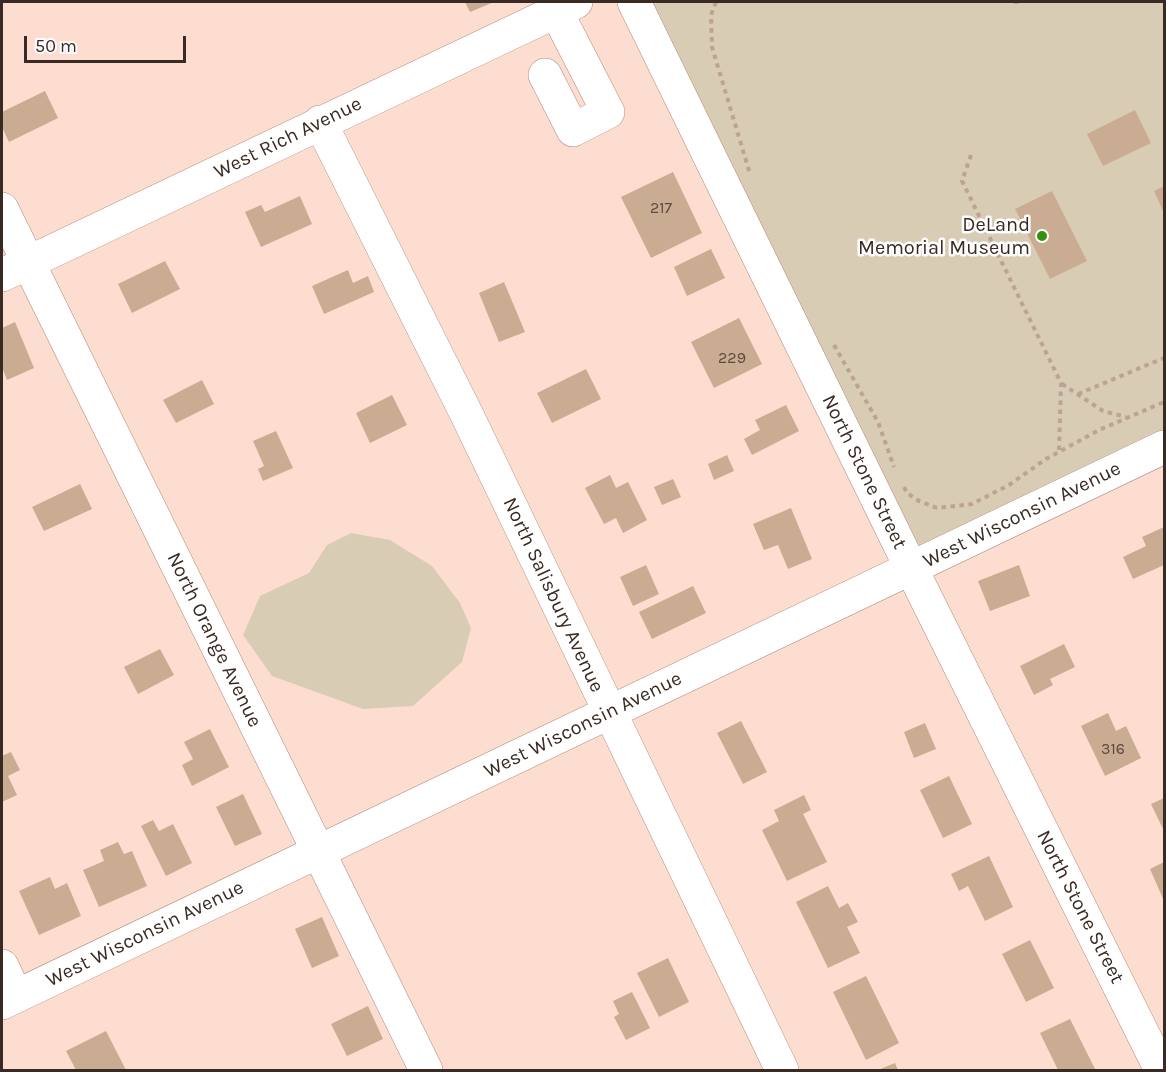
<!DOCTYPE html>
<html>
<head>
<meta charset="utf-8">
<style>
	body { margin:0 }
	#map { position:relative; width:1166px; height:1072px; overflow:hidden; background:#fdddd0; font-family:Karla,sans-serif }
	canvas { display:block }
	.frame { position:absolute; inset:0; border:3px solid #392a24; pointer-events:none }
	.scale { position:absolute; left:24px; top:36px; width:162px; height:27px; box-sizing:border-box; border:3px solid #392a24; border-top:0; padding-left:8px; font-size:18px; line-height:21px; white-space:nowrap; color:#392a24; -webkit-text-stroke:4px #fff; paint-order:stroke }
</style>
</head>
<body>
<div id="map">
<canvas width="1166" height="1072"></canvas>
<div class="frame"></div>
<div class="scale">50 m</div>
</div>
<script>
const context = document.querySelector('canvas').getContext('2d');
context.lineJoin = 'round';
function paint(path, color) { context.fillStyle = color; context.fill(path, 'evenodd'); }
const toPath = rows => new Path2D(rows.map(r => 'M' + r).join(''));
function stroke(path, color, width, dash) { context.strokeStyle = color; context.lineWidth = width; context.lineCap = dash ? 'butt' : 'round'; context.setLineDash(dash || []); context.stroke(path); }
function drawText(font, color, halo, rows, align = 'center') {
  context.font = font + ' Karla,sans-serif'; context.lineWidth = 5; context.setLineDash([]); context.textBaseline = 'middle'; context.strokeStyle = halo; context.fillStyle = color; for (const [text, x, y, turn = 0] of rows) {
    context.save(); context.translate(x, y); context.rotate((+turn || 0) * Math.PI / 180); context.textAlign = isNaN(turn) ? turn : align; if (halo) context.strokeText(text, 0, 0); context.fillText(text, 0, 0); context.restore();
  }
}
paint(toPath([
	[634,2,1164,2,1164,447,911,568],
	[351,533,390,540,432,566,460,603,471,628,462,662,413,706,363,709,272,676,243,635,260,596,309,573,327,545]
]), '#d9ccb5');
paint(toPath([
	[465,2,494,2,470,12],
	[45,91,58,118,9,142,2,127,2,112],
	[1135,110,1151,143,1103,166,1087,134],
	[673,172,702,233,651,258,621,197],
	[1164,186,1164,213,1154,191],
	[1052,191,1087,261,1050,279,1015,209],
	[300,196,312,224,261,247,245,212,261,205,265,212],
	[711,249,725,278,687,296,674,267],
	[165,261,180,289,132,313,118,284],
	[348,270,353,283,368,276,374,292,324,314,312,286],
	[504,282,525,332,499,342,479,293],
	[739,318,762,364,714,388,691,342],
	[15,322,34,368,7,380,2,367,2,328],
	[586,369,601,399,552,423,537,393],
	[202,380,214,404,176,423,163,400],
	[392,395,407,425,370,443,356,413],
	[786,405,799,431,752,455,744,439,760,430,755,420],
	[276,431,293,468,263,481,258,469,264,466,253,441],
	[727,455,734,471,714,480,708,464],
	[610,475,616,488,628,482,647,520,623,533,616,518,604,524,585,488],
	[673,479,681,497,662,505,654,487],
	[80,484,92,509,44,531,32,507],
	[791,508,812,559,788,569,778,545,764,550,753,524],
	[1164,527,1164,565,1133,579,1123,557,1146,546,1142,537],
	[646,565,659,594,633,606,620,577],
	[1019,565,1030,596,990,611,978,581],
	[693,586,706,613,652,639,639,612],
	[1064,644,1075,667,1050,679,1053,685,1034,695,1020,666],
	[160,649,174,675,138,694,124,667],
	[1108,713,1116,731,1126,726,1141,758,1105,776,1081,726],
	[741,721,767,772,743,784,717,733],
	[925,723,936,749,914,758,904,732],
	[210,729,229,767,192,786,182,765,193,759,184,742],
	[11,752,20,770,8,776,17,795,2,802,2,756],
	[949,776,972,824,943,838,920,790],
	[243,794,262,834,235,846,216,807],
	[804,795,811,810,803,814,827,862,787,881,762,830,779,821,774,810],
	[1164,798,1164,831,1151,804],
	[153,820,159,831,173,824,192,863,166,876,141,826],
	[118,842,124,854,132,851,147,886,99,907,83,870,104,861,100,850],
	[989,856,1013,907,985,921,968,886,959,891,951,874],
	[1164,862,1164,901,1150,869],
	[50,877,55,889,67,883,81,916,39,935,19,891],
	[828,886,839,908,848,903,858,922,847,927,860,953,828,968,796,902],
	[322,917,339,956,312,968,295,929],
	[1030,940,1054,988,1026,1002,1002,954],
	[668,958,689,1002,659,1017,637,973],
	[866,976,899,1043,866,1060,833,992],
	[632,992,650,1028,626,1040,614,1017,619,1014,613,1001],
	[368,1006,383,1039,347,1056,331,1024],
	[1070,1019,1095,1069,1091,1070,1058,1070,1040,1033],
	[106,1031,126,1070,76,1070,66,1051],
	[895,1063,898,1070,878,1070]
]), '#caac92');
const minor = toPath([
	[634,2,911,568,1161,1070],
	[545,75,573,130,608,112,556,11],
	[320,122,467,415,782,1070],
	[2,209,426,1070],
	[2,275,576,2],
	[2,966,16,996],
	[2,1003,1164,447]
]);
stroke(minor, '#ae8a7b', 34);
stroke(toPath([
	[716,2,711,15,712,47,750,174],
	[1014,2,1019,2],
	[971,155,962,181,1061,383,1059,451],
	[834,345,878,422,894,467],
	[1062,384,1103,411,1126,417],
	[1078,394,1164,358],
	[904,487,907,493,919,501,937,508,972,504,1009,485,1046,459,1099,430,1164,402]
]), '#bca297', 4, [4.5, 4.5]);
stroke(minor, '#fff', 33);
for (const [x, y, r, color] of [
	[1042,236,6,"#33910a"]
]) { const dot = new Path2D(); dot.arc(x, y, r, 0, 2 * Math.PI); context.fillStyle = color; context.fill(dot); stroke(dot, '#fff', 2); }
drawText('16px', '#5d4a40', null, [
	["217",661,208],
	["229",732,358],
	["316",1113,749]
]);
drawText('20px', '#392a24', '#fff', [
	["West Rich Avenue",288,138,-26],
	["North Stone Street",864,472,64],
	["West Wisconsin Avenue",1022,515,-26],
	["North Salisbury Avenue",553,595,65],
	["North Orange Avenue",214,640,64],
	["West Wisconsin Avenue",583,725,-26],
	["North Stone Street",1080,907,63],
	["West Wisconsin Avenue",145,934,-26]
]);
drawText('20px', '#392a24', '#fff', [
	["DeLand",1030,225],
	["Memorial Museum",1030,248]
], 'right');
</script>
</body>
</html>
